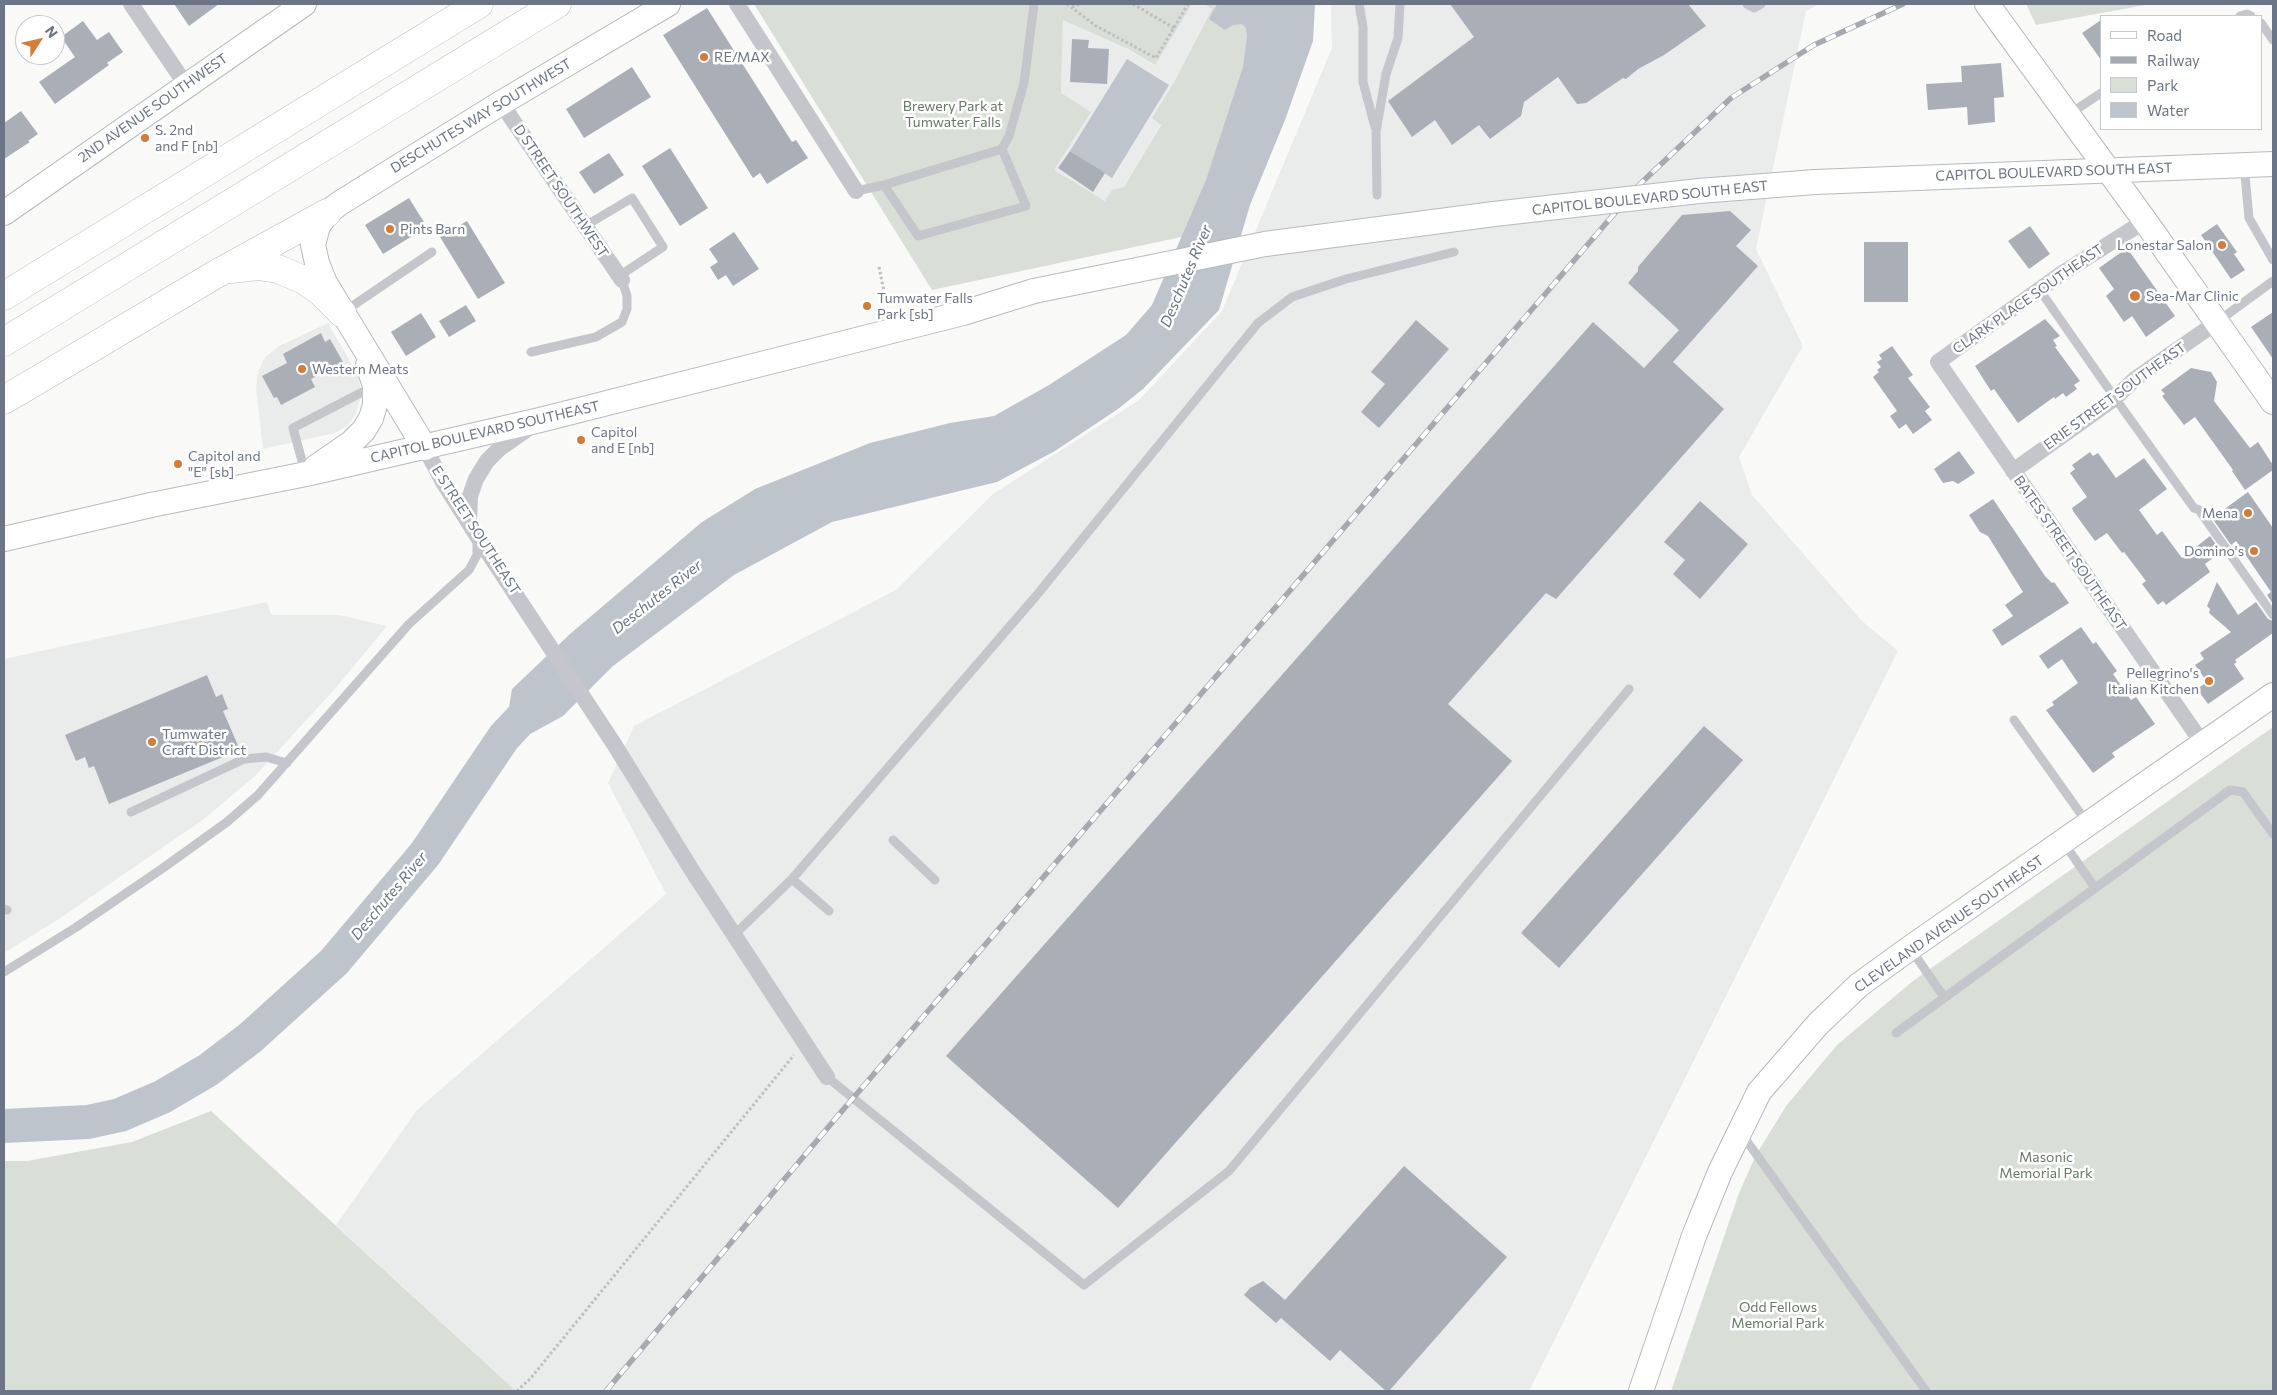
<!DOCTYPE html>
<html>
<head>
<meta charset="utf-8">
<style>
	body { margin:0 }
	#map { position:relative; width:2277px; height:1395px; overflow:hidden; background:#f9faf8; font-family:Commissioner,sans-serif }
	canvas { display:block }
	.frame { position:absolute; inset:0; border:5px solid #6b7586; pointer-events:none }
	.legend { position:absolute; left:2100px; top:15px; width:162px; height:115px; box-sizing:border-box; background:#fff; border:1px solid #c4c8cf; margin:0; padding:6px 9px; list-style:none; font-size:15px; color:#6b7586 }
	.legend li { display:flex; align-items:center; gap:10px; height:25px }
	.legend b { width:25px; border:1px solid #c4c8cf }
	.north { position:absolute; left:15px; top:15px; width:50px; height:50px; box-sizing:border-box; background:#fff; border:1px solid #c4c8cf; border-radius:50%; rotate:55deg; font-size:14px; font-weight:700; line-height:20px; text-align:center; color:#6b7586 }
	.north::after { content:''; display:block; margin:auto; width:18px; height:22px; background:#d67c3b; clip-path:polygon(50% 0,100% 100%,50% 72%,0 100%) }
</style>
</head>
<body>
<div id="map">
<canvas width="2277" height="1395"></canvas>
<div class="frame"></div>
<ul class="legend">
<li><b style="height:6px;background:#fff"></b>Road</li>
<li><b style="height:6px;background:#a5a9b0"></b>Railway</li>
<li><b style="height:14px;background:#d9ded7"></b>Park</li>
<li><b style="height:14px;background:#bdc4cb"></b>Water</li>
</ul>
<div class="north">N</div>
</div>
<script>
const context = document.querySelector('canvas').getContext('2d');
context.lineJoin = 'round';
function paint(path, color) { context.fillStyle = color; context.fill(path, 'evenodd'); }
const toPath = rows => new Path2D(rows.map(r => 'M' + r).join(''));
function stroke(path, color, width, dash) { context.strokeStyle = color; context.lineWidth = width; context.lineCap = dash ? 'butt' : 'round'; context.setLineDash(dash || []); context.stroke(path); }
function drawText(font, color, halo, rows, align = 'center') {
  context.font = font + ' Commissioner,sans-serif'; context.lineWidth = 5; context.setLineDash([]); context.textBaseline = 'middle'; context.strokeStyle = halo; context.fillStyle = color; for (const [text, x, y, turn = 0] of rows) {
    context.save(); context.translate(x, y); context.rotate((+turn || 0) * Math.PI / 180); context.textAlign = isNaN(turn) ? turn : align; if (halo) context.strokeText(text, 0, 0); context.fillText(text, 0, 0); context.restore();
  }
}
paint(toPath([
	[1192,4,1204,4,1212,9,1173,84,1152,118,1161,124,1124,187,1105,201,1053,170,1091,112,1061,94,1063,19,1128,49,1154,65],
	[1331,4,1820,4,1806,11,1756,249,1803,346,1739,457,1752,495,1862,621,1898,651,1529,1391,516,1391,336,1225,417,1110,666,894,608,783,634,726,896,590,993,494,1139,400,1222,311,1332,48],
	[328,323,359,377,361,397,356,414,348,425,335,433,263,449,256,389,258,372,265,357,279,346],
	[267,602,271,614,274,615,340,615,387,626,334,690,255,776,204,819,56,921,4,953,4,659]
]), '#eaebeb');
paint(toPath([
	[754,4,1192,4,1155,65,1128,49,1063,20,1061,93,1091,112,1054,170,1105,201,1112,190,1124,187,1161,125,1152,118,1173,84,1212,9,1204,4,1273,4,1205,232,932,290],
	[2026,4,2151,4,2036,25],
	[2273,727,2273,1391,1671,1391,1739,1193,1756,1155,1786,1106,1837,1045,1913,981],
	[211,1111,516,1391,4,1391,4,1161,27,1161,132,1142]
]), '#d9ded7');
paint(toPath([
	[1217,4,1315,4,1313,41,1285,120,1250,205,1219,310,1143,389,1118,409,1055,451,997,482,832,522,734,575,613,666,563,716,532,733,504,737,512,689,570,634,702,522,755,489,870,443,950,423,994,416,1049,385,1126,335,1152,305,1206,180,1243,67,1247,37,1246,28,1242,24,1233,25,1225,30,1209,19],
	[1127,59,1169,85,1112,178,1070,151]
]), '#bdc4cb');
stroke(toPath([
	[4,1126,88,1122,120,1115,162,1097,208,1070,250,1038,334,962,425,854,504,737,537,702]
]), '#bdc4cb', 34);
paint(toPath([
	[174,4,219,4,189,26],
	[1450,4,1688,4,1706,26,1664,55,1638,69,1626,79,1623,78,1586,103,1577,104,1558,77,1524,102,1521,116,1490,139,1479,125,1452,145,1435,120,1412,137,1388,101,1474,37],
	[707,8,792,142,796,140,808,158,767,184,760,173,753,178,663,35],
	[2101,20,2101,60,2082,33],
	[83,21,97,40,109,32,123,52,107,63,109,65,55,104,39,82,75,57,61,37],
	[1072,39,1089,40,1088,48,1109,49,1107,84,1070,82],
	[2001,63,2004,97,1994,98,1995,122,1968,125,1967,107,1928,110,1926,84,1962,82,1961,66],
	[632,67,651,97,584,138,566,109],
	[21,111,38,134,28,141,30,142,4,159,4,123],
	[670,148,708,208,680,226,642,166],
	[1070,151,1105,173,1093,192,1058,168],
	[609,153,624,175,594,194,579,172],
	[409,198,427,227,383,254,365,225],
	[1730,211,1751,230,1736,246,1758,266,1673,362,1724,409,1556,599,1546,593,1448,704,1512,761,1118,1208,946,1056,1593,322,1644,368,1679,330,1628,283,1638,271,1638,267,1682,215],
	[467,221,505,283,478,299,440,237],
	[2217,224,2237,252,2234,254,2245,270,2231,279,2201,235],
	[2030,226,2050,254,2029,269,2008,241],
	[734,232,759,269,733,286,726,275,718,280,710,267,718,262,709,249],
	[1864,242,1908,242,1908,302,1864,302],
	[2127,248,2175,316,2146,337,2132,316,2124,322,2106,296,2114,289,2099,268],
	[466,305,476,321,449,337,439,321],
	[2273,312,2273,359,2251,327],
	[421,313,436,337,406,356,391,332],
	[2045,319,2060,336,2053,340,2057,346,2055,347,2080,381,2074,385,2077,389,2066,397,2063,393,2055,399,2054,397,2018,423,1994,389,1991,391,1975,366],
	[1416,320,1449,349,1379,428,1361,412,1385,384,1371,372],
	[321,333,325,342,330,339,343,362,311,379,315,387,281,405,277,397,274,398,262,376,287,363,283,354],
	[1892,346,1913,375,1908,378,1930,407,1925,411,1932,420,1913,434,1906,424,1899,429,1890,416,1897,411,1873,377,1879,372,1877,370,1881,367,1877,362,1882,359,1879,355],
	[2191,368,2211,372,2217,382,2214,401,2250,448,2258,442,2273,465,2273,470,2245,490,2232,471,2233,470,2195,417,2184,425,2162,396,2165,394,2161,390],
	[1959,451,1975,473,1958,484,1953,481,1943,483,1934,469],
	[2090,452,2093,456,2098,453,2116,478,2144,458,2167,489,2139,510,2157,535,2162,531,2182,558,2210,536,2221,552,2205,564,2210,572,2166,605,2163,601,2158,605,2142,584,2146,581,2124,552,2122,553,2107,533,2095,541,2073,511,2072,508,2087,497,2070,473,2075,469,2072,465],
	[2248,492,2273,528,2273,604,2267,595,2271,592,2236,541,2231,545,2212,518],
	[1993,499,2045,576,2052,583,2054,582,2069,603,2002,646,1992,630,2013,616,2005,605,2023,592,1988,536,1980,532,1969,515],
	[1700,501,1748,544,1700,599,1673,574,1685,560,1664,542],
	[2217,582,2238,615,2256,602,2268,619,2273,621,2273,633,2235,660,2237,662,2234,664,2244,679,2208,704,2197,689,2207,682,2195,665,2204,659,2200,653,2231,632,2209,613,2210,609,2207,606],
	[2081,627,2093,644,2096,642,2117,671,2113,674,2131,700,2136,697,2155,724,2112,753,2115,757,2093,773,2046,710,2054,705,2052,702,2078,683,2062,659,2048,669,2039,656],
	[207,675,216,697,222,694,228,709,223,711,240,750,109,804,94,766,89,768,85,757,76,761,65,735],
	[1704,726,1743,760,1559,968,1521,933],
	[1404,1166,1507,1257,1389,1391,1386,1391,1340,1350,1330,1361,1281,1318,1276,1323,1244,1295,1250,1288,1263,1281,1285,1300]
]), '#aaafb7');
const secondary = toPath([
	[1987,4,2143,218,2273,402],
	[1815,182,2273,164],
	[4,213,304,4],
	[425,448,325,283,317,263,313,245,318,226,327,213,340,203,501,103,668,4],
	[316,467,351,443,364,430,371,418,375,405,375,386,368,365],
	[4,539,151,505,306,474,540,420,963,313,1034,291],
	[1641,1391,1694,1236,1720,1172,1740,1131,1759,1092,1818,1024,1859,985,1910,948,2273,695]
]);
const highway = toPath([
	[231,269,258,266,278,269,304,280,321,292,342,313],
	[4,296,479,4],
	[4,342,557,4],
	[4,400,218,273,327,213]
]);
stroke(secondary, '#b6babf', 26);
stroke(highway, '#b7b9bd', 29);
stroke(toPath([
	[1067,4,1096,26,1156,58,1188,4],
	[1133,4,1174,28],
	[1072,7,1081,4],
	[879,267,886,301],
	[517,1391,530,1379,794,1055]
]), '#bcbec1', 3, [2.5, 2.5]);
stroke(toPath([
	[1359,4,1363,27,1363,82,1375,127],
	[1747,4,1754,8,1761,4],
	[2240,16,2247,14,2251,16],
	[2261,23,2273,40],
	[2068,115,2101,93],
	[2244,165,2249,218,2273,260],
	[884,185,918,236,1026,206,1002,149],
	[856,191,884,185,1002,149,1009,136,1024,83,1034,4],
	[1377,195,1376,132,1386,74,1398,38,1400,4],
	[585,226,632,198,663,247,619,276],
	[2039,289,2115,398,2194,508,2199,510,2273,615],
	[345,311,432,252],
	[2217,322,2273,281],
	[531,352,596,337,622,322,627,309,627,296,622,280],
	[305,472,293,428,372,387],
	[2014,720,2088,824],
	[131,812,244,759,266,757,287,763],
	[893,840,935,880],
	[2064,843,2095,888],
	[792,879,829,911],
	[4,909,7,910],
	[734,935,792,879,1036,596,1258,323,1292,297,1346,279,1454,252],
	[1910,948,1944,997],
	[4,972,75,928,163,868,227,822,258,795,409,624,469,570,477,555,477,538],
	[1896,1033,2230,790,2243,792,2273,834],
	[827,1077,1084,1285,1229,1171,1629,689],
	[1741,1133,1926,1391]
]), '#c4c6cb', 9);
stroke(toPath([
	[131,4,186,85],
	[737,4,856,191],
	[501,103,622,280],
	[2145,221,2061,274,1938,362,2203,744],
	[425,448,443,482,477,536,614,744,693,872,827,1077],
	[2013,471,2115,398,2135,379,2217,322],
	[469,523,470,496,476,479,487,461,499,449,532,426]
]), '#c4c6cb', 16);
stroke(secondary, '#fff', 24);
stroke(highway, '#fff', 28);
const rail = toPath([
	[606,1391,836,1118,1639,185,1731,98,1814,45,1903,4]
]);
stroke(rail, '#a5a9b0', 5.5);
stroke(rail, '#fff', 4, [11]);
const secondaryBridge = toPath([
	[1034,291,1265,244,1494,214,1699,191,1815,182]
]);
stroke(secondaryBridge, '#b6babf', 26, []);
stroke(secondaryBridge, '#fff', 24);
for (const [x, y, r, color] of [
	[704,57,5,"#d67c3b"],
	[145,138,5,"#d67c3b"],
	[390,229,5,"#d67c3b"],
	[2222,245,5,"#d67c3b"],
	[2135,296,6,"#d67c3b"],
	[867,306,5,"#d67c3b"],
	[302,369,5,"#d67c3b"],
	[581,440,5,"#d67c3b"],
	[178,464,5,"#d67c3b"],
	[2248,513,5,"#d67c3b"],
	[2254,551,5,"#d67c3b"],
	[2209,681,5,"#d67c3b"],
	[152,742,5,"#d67c3b"]
]) { const dot = new Path2D(); dot.arc(x, y, r, 0, 2 * Math.PI); context.fillStyle = color; context.fill(dot); stroke(dot, '#fff', 2); }
drawText('14px', '#6b7586', '#fff', [
	["RE/MAX",714,57],
	["S. 2nd",155,130],
	["and F [nb]",155,146],
	["Pints Barn",400,229],
	["Lonestar Salon",2212,245,"right"],
	["Sea-Mar Clinic",2146,296],
	["Tumwater Falls",877,298],
	["Park [sb]",877,314],
	["Western Meats",312,369],
	["Capitol",591,432],
	["and E [nb]",591,448],
	["Capitol and",188,456],
	["\"E\" [sb]",188,472],
	["Mena",2238,513,"right"],
	["Domino's",2244,551,"right"],
	["Pellegrino's",2199,673,"right"],
	["Italian Kitchen",2199,689,"right"],
	["Tumwater",162,734],
	["Craft District",162,750]
], 'left');
drawText('14px', '#667965', '#fff', [
	["Brewery Park at",953,106],
	["Tumwater Falls",953,122],
	["Masonic",2046,1157],
	["Memorial Park",2046,1173],
	["Odd Fellows",1778,1307],
	["Memorial Park",1778,1323]
]);
drawText('14px', '#6b7586', '#fff', [
	["2ND AVENUE SOUTHWEST",153,108,-35],
	["DESCHUTES WAY SOUTHWEST",481,116,-31],
	["CAPITOL BOULEVARD SOUTH EAST",2054,172,-2],
	["D STREET SOUTHWEST",561,191,56],
	["CAPITOL BOULEVARD SOUTH EAST",1650,198,-6],
	["CLARK PLACE SOUTHEAST",2028,299,-35],
	["ERIE STREET SOUTHEAST",2115,396,-36],
	["CAPITOL BOULEVARD SOUTHEAST",485,432,-13],
	["E STREET SOUTHEAST",476,530,57],
	["BATES STREET SOUTHEAST",2070,553,55],
	["CLEVELAND AVENUE SOUTHEAST",1949,924,-35]
]);
drawText('italic 15px', '#677581', '#fff', [
	["Deschutes River",1186,276,-67],
	["Deschutes River",657,597,-38],
	["Deschutes River",389,896,-50]
]);
</script>
</body>
</html>
